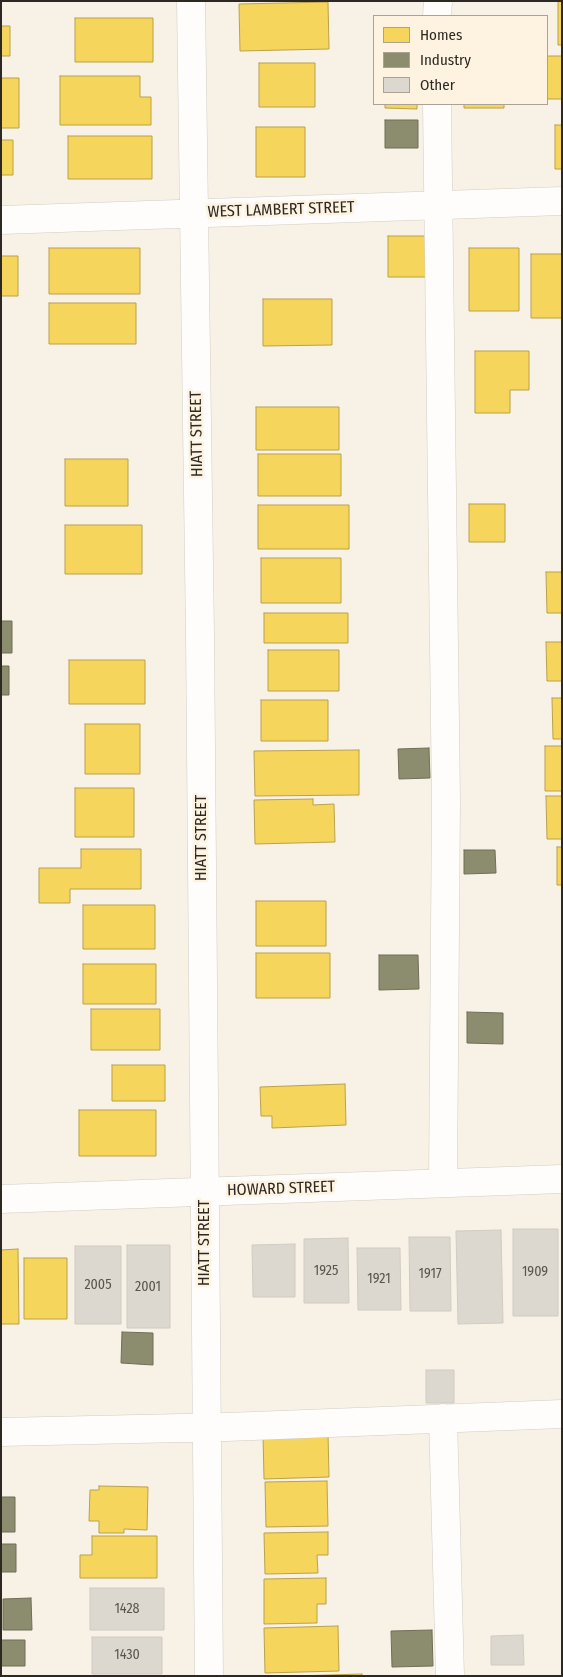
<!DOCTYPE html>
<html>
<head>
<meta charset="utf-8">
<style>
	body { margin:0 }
	#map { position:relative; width:563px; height:1677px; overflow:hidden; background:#f7f1e6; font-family:"Fira Sans Condensed",sans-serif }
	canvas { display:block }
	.frame { position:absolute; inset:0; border:2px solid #2d2922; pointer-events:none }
	.legend { position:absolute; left:373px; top:15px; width:175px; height:90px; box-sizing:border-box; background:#fdf3e0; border:1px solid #aaa294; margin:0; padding:6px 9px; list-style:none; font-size:15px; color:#2d2922 }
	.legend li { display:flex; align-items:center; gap:10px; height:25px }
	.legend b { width:25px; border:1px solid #aaa294 }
</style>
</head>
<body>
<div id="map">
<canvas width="563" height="1677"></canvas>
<div class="frame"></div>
<ul class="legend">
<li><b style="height:14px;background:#f6d55c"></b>Homes</li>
<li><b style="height:14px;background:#8c8c6e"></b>Industry</li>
<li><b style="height:14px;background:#ddd8cf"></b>Other</li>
</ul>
</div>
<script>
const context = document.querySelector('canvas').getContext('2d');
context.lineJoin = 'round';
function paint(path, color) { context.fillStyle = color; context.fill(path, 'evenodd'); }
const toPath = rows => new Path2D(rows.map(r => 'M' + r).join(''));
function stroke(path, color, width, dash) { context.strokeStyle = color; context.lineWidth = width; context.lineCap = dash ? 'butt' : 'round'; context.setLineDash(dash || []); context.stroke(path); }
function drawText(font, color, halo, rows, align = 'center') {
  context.font = font + ' "Fira Sans Condensed",sans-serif'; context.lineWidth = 5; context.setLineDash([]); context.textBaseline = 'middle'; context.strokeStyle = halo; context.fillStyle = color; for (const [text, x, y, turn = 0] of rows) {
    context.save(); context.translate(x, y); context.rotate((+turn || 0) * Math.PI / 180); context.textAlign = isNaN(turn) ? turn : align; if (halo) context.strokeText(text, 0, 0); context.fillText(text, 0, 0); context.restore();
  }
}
const homes = toPath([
	[558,1,562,1,562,45,558,45,558,1],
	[328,2,329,49,240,51,239,4,328,2],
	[75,18,153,18,153,62,75,62,75,18],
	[1,26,10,26,10,56,1,56,1,26],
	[547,56,562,56,562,99,547,99,547,56],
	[259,63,315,63,315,107,259,107,259,63],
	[60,76,140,76,140,97,151,97,151,125,60,125,60,76],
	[1,78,19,78,19,128,1,128,1,78],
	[385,104,417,104,417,109,385,108,385,104],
	[464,104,504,104,504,108,464,108,464,104],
	[555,125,562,125,562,169,555,169,555,125],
	[256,127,305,127,305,177,256,177,256,127],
	[68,136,152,136,152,179,68,179,68,136],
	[1,140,13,140,13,175,1,175,1,140],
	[388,236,434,236,434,277,388,277,388,236],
	[49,248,140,248,140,294,49,294,49,248],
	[469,248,519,248,519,311,469,311,469,248],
	[531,254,562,254,562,318,531,318,531,254],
	[1,256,18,256,18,296,1,296,1,256],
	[263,299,332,299,332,345,263,346,263,299],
	[49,303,136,303,136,344,49,344,49,303],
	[475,351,529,351,529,390,510,390,510,413,475,413,475,351],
	[256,407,339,407,339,450,256,450,256,407],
	[258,454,341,454,341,496,258,496,258,454],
	[65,459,128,459,128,506,65,506,65,459],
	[469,504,505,504,505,542,469,542,469,504],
	[258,505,349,505,349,549,258,549,258,505],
	[65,525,142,525,142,574,65,574,65,525],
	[261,558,341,558,341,603,261,603,261,558],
	[546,572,562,572,562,613,547,613,546,572],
	[264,613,348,613,348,643,264,643,264,613],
	[546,642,562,642,562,681,547,681,546,642],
	[268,650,339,650,339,691,268,691,268,650],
	[69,660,145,660,145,704,69,704,69,660],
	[552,698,562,698,562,739,553,739,552,698],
	[261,700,328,700,328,741,261,741,261,700],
	[85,724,140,724,140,774,85,774,85,724],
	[545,746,562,746,562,791,545,791,545,746],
	[359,750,359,795,255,796,254,751,359,750],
	[75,788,134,788,134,837,75,837,75,788],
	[546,796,562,796,562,839,547,839,546,796],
	[313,799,313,805,334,804,335,842,255,844,254,800,313,799],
	[557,847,562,847,562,885,557,885,557,847],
	[81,849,141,849,141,889,70,889,70,903,39,903,39,868,81,868,81,849],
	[256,901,326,901,326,946,256,946,256,901],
	[83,905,155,905,155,949,83,949,83,905],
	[256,953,330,953,330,998,256,998,256,953],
	[83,964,156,964,156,1004,83,1004,83,964],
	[91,1009,160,1009,160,1050,91,1050,91,1009],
	[112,1065,165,1065,165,1101,112,1101,112,1065],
	[345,1084,346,1125,272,1128,272,1116,261,1116,260,1087,345,1084],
	[79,1110,156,1110,156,1156,79,1156,79,1110],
	[18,1249,19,1324,1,1324,1,1250,18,1249],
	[24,1258,67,1258,67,1319,24,1319,24,1258],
	[328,1433,329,1477,264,1479,263,1434,328,1433],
	[327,1481,328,1526,266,1527,265,1482,327,1481],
	[99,1486,148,1487,147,1530,124,1529,124,1533,99,1533,99,1521,89,1521,90,1490,99,1490,99,1486],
	[328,1532,328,1555,317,1555,318,1573,265,1574,264,1533,328,1532],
	[92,1536,157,1536,157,1578,80,1578,80,1555,92,1555,92,1536],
	[326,1578,326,1604,317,1604,317,1623,264,1624,264,1579,326,1578],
	[338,1626,339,1671,265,1673,264,1628,338,1626],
	[362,1674,362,1676,295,1676,362,1674]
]);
paint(homes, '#f6d55c');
stroke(homes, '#baa14b', 1);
const industry = toPath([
	[385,120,418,120,418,148,385,148,385,120],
	[1,621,12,621,12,653,1,653,1,621],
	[1,666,9,666,9,695,1,695,1,666],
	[429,748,430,778,399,779,398,749,429,748],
	[464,850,495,850,496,873,464,874,464,850],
	[379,955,418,955,419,989,379,990,379,955],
	[467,1012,503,1013,503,1044,467,1043,467,1012],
	[122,1332,153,1333,153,1365,121,1363,122,1332],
	[1,1497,15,1497,15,1532,1,1532,1,1497],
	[1,1544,16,1544,16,1572,1,1572,1,1544],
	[31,1598,32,1630,3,1630,3,1599,31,1598],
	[432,1630,433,1666,392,1667,391,1631,432,1630],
	[1,1640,25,1640,25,1666,1,1666,1,1640]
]);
paint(industry, '#8c8c6e');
stroke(industry, '#706e57', 1);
const building = toPath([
	[513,1229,558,1229,558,1316,513,1316,513,1229],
	[501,1230,503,1323,458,1324,456,1231,501,1230],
	[409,1237,450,1237,451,1311,410,1311,409,1237],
	[348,1238,349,1303,304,1303,304,1239,348,1238],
	[295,1244,295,1297,253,1297,252,1245,295,1244],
	[127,1245,170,1245,170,1328,127,1328,127,1245],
	[75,1246,121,1246,121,1324,75,1324,75,1246],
	[357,1248,400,1248,401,1310,358,1310,357,1248],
	[426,1370,454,1370,454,1403,426,1403,426,1370],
	[90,1588,164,1588,164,1630,90,1630,90,1588],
	[523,1635,524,1665,491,1665,491,1636,523,1635],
	[92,1637,162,1637,162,1674,92,1674,92,1637]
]);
paint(building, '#ddd8cf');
stroke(building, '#d0ccc3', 1);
const minor = toPath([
	[191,1,200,635,209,1676],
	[437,16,438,1],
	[437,104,446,802,443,1183],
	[1,220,562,201],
	[1,1199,562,1179],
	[443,1418,450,1676],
	[1,1432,227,1427,562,1414]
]);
stroke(minor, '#d2cdc4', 29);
stroke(minor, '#fefdfb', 28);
drawText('14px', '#59554d', null, [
	["1925",326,1271],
	["1909",535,1272],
	["1917",430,1274],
	["1921",379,1279],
	["2005",98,1285],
	["2001",148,1287],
	["1428",127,1609],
	["1430",127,1655]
]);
drawText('16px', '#2d2922', '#fdf3e0', [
	["WEST LAMBERT STREET",281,210,-2],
	["HIATT STREET",197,434,-91],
	["HIATT STREET",202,838,-90],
	["HOWARD STREET",281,1189,-2],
	["HIATT STREET",205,1243,-90]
]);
</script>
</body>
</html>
